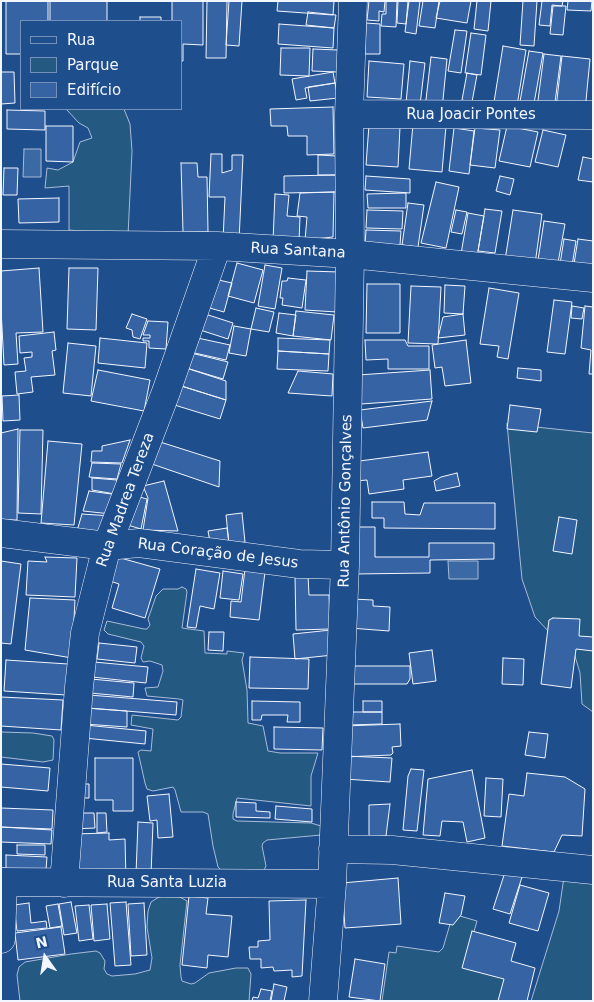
<!DOCTYPE html>
<html>
<head>
<meta charset="utf-8">
<style>
	body { margin:0 }
	#map { position:relative; width:594px; height:1002px; overflow:hidden; background:#1f4e8c; font-family:"DejaVu Sans",sans-serif }
	canvas { display:block }
	.frame { position:absolute; inset:0; border:2px solid #f2f6ff; pointer-events:none }
	.legend { position:absolute; left:20px; top:20px; width:162px; height:90px; box-sizing:border-box; background:#1f4e8c; border:1px solid #7391ba; margin:0; padding:6px 9px; list-style:none; font-size:15px; color:#f2f6ff }
	.legend li { display:flex; align-items:center; gap:10px; height:25px }
	.legend b { width:25px; border:1px solid #7391ba }
	.north { position:absolute; left:20px; top:932px; width:50px; height:50px; -webkit-text-stroke:4px #1f4e8c; paint-order:stroke; rotate:347deg; font-size:14px; font-weight:700; line-height:20px; text-align:center; color:#f2f6ff }
	.north::after { content:''; display:block; margin:auto; width:18px; height:22px; background:#f2f6ff; clip-path:polygon(50% 0,100% 100%,50% 72%,0 100%) }
</style>
</head>
<body>
<div id="map">
<canvas width="594" height="1002"></canvas>
<div class="frame"></div>
<ul class="legend">
<li><b style="height:6px;background:#1f4e8c"></b>Rua</li>
<li><b style="height:14px;background:#245a82"></b>Parque</li>
<li><b style="height:14px;background:#3563a3"></b>Edifício</li>
</ul>
<div class="north">N</div>
</div>
<script>
const context = document.querySelector('canvas').getContext('2d');
context.lineJoin = 'round';
function paint(path, color) { context.fillStyle = color; context.fill(path, 'evenodd'); }
const toPath = rows => new Path2D(rows.map(r => 'M' + r).join(''));
function stroke(path, color, width, dash) { context.strokeStyle = color; context.lineWidth = width; context.lineCap = dash ? 'butt' : 'round'; context.setLineDash(dash || []); context.stroke(path); }
function drawText(font, color, halo, rows, align = 'center') {
  context.font = font + ' "DejaVu Sans",sans-serif'; context.lineWidth = 4; context.setLineDash([]); context.textBaseline = 'middle'; context.strokeStyle = halo; context.fillStyle = color; for (const [text, x, y, turn = 0] of rows) {
    context.save(); context.translate(x, y); context.rotate((+turn || 0) * Math.PI / 180); context.textAlign = isNaN(turn) ? turn : align; if (halo) context.strokeText(text, 0, 0); context.fillText(text, 0, 0); context.restore();
  }
}
const green = toPath([
	[66,109,124,109,130,124,132,151,128,236,69,230,69,186,45,188,47,168,58,170,73,162,80,142,92,138,88,128,79,123,66,109],
	[507,424,593,433,593,712,582,704,580,673,572,646,551,634,535,617,522,579,507,424],
	[182,587,186,589,187,592,182,628,204,631,205,653,227,654,227,651,244,653,242,660,247,690,248,723,263,726,268,751,280,753,318,753,311,776,311,806,237,798,233,814,233,819,237,821,311,823,321,826,321,835,267,840,263,843,262,846,266,866,263,872,221,870,218,867,213,846,208,814,203,812,181,812,175,790,173,787,153,791,147,789,145,783,138,752,141,750,151,751,153,729,131,725,132,715,178,720,181,717,183,700,179,699,147,696,145,688,158,687,163,671,162,665,150,661,143,662,141,658,144,646,141,642,108,634,104,630,107,621,144,629,147,629,150,625,148,619,156,596,163,589,178,589,182,587],
	[1,732,33,733,52,736,54,740,53,760,43,762,1,757,1,732],
	[565,870,593,875,593,1001,531,1001,559,911,565,870],
	[170,895,180,897,187,901,180,965,181,977,182,981,191,984,195,983,209,973,236,968,248,968,251,974,249,1001,20,1001,17,975,19,967,25,962,71,954,96,951,100,953,105,961,104,969,107,974,112,976,135,974,150,970,152,958,147,927,148,911,151,902,159,897,170,895],
	[453,914,477,921,464,966,505,978,498,1001,382,1001,389,952,396,953,397,946,439,952,443,948,453,914]
]);
paint(green, '#245a82');
stroke(green, '#a8bbd7', 1);
const water = toPath([
	[24,149,41,149,41,177,23,177,24,149],
	[448,561,478,561,478,579,449,579,448,561]
]);
paint(water, '#3b69a3');
stroke(water, '#a8bbd7', 1);
const building = toPath([
	[6,1,48,1,48,21,21,21,21,54,6,54,6,1],
	[50,1,107,1,107,21,50,21,50,1],
	[172,1,203,1,203,45,183,44,183,61,181,61,181,21,172,21,172,1],
	[207,1,227,1,226,58,206,58,207,1],
	[229,1,242,1,239,46,226,45,229,1],
	[278,1,334,1,333,15,277,11,278,1],
	[369,1,385,1,384,12,379,11,379,21,367,20,369,1],
	[386,1,397,1,396,27,381,26,382,14,386,14,386,1],
	[398,1,408,1,406,24,397,23,398,1],
	[409,1,420,1,416,34,405,32,409,1],
	[423,1,439,1,435,28,419,26,423,1],
	[440,1,471,1,467,23,436,18,440,1],
	[477,1,491,1,488,31,474,29,477,1],
	[523,1,537,1,534,46,520,45,523,1],
	[542,1,563,1,562,6,552,5,550,26,539,25,542,1],
	[568,1,592,1,591,11,567,10,568,1],
	[553,6,566,6,563,35,550,34,553,6],
	[308,12,336,15,334,28,306,25,308,12],
	[140,17,161,17,161,21,140,21,140,17],
	[366,23,380,24,380,54,365,54,366,23],
	[279,24,334,28,333,48,278,44,279,24],
	[455,30,467,31,461,73,448,71,455,30],
	[471,33,486,35,481,75,465,73,471,33],
	[503,46,526,50,517,106,494,102,503,46],
	[281,48,310,48,309,76,280,75,281,48],
	[313,49,338,50,337,72,312,71,313,49],
	[529,51,543,53,533,109,519,107,529,51],
	[544,54,561,56,554,110,537,108,544,54],
	[562,56,590,59,585,111,556,108,562,56],
	[431,57,447,59,442,110,425,108,431,57],
	[369,61,404,64,401,99,367,97,369,61],
	[410,61,425,63,420,105,406,103,410,61],
	[1,72,14,72,15,103,1,104,1,72],
	[333,72,335,83,305,88,307,98,296,100,292,79,333,72],
	[467,73,477,75,472,102,462,100,467,73],
	[335,83,338,98,310,101,308,87,335,83],
	[333,107,334,154,307,155,307,136,288,136,287,126,271,126,270,109,333,107],
	[7,110,45,111,45,130,7,129,7,110],
	[413,124,446,126,442,172,409,169,413,124],
	[369,125,400,127,398,167,366,165,369,125],
	[46,126,73,126,73,162,46,161,46,126],
	[507,126,538,132,530,167,499,161,507,126],
	[454,128,474,131,469,174,449,171,454,128],
	[475,128,500,130,495,168,470,165,475,128],
	[543,130,566,135,558,167,535,162,543,130],
	[211,154,222,154,222,173,232,170,232,155,243,155,239,241,223,240,225,197,209,197,211,154],
	[318,155,337,156,337,175,318,175,318,155],
	[583,157,593,159,593,182,578,180,583,157],
	[181,163,197,163,198,177,207,177,208,232,183,232,181,163],
	[4,168,18,168,17,195,3,195,4,168],
	[336,175,336,192,284,193,284,176,336,175],
	[366,176,410,179,410,193,365,190,366,176],
	[500,176,514,179,510,195,496,191,500,176],
	[436,182,459,187,446,248,421,243,436,182],
	[334,192,333,237,305,240,307,217,297,216,300,193,334,192],
	[406,193,406,208,368,208,367,194,406,193],
	[275,194,289,195,287,216,300,217,299,242,273,241,275,194],
	[59,198,59,222,19,223,18,199,59,198],
	[408,203,424,205,418,247,402,245,408,203],
	[485,209,502,211,495,253,478,251,485,209],
	[367,210,403,211,402,229,366,228,367,210],
	[456,210,467,212,462,234,451,232,456,210],
	[513,210,542,214,535,264,505,260,513,210],
	[468,213,484,216,477,257,461,254,468,213],
	[544,221,565,224,558,263,538,260,544,221],
	[366,230,401,231,400,245,365,245,366,230],
	[564,239,576,241,572,266,560,264,564,239],
	[578,239,593,241,593,267,574,264,578,239],
	[237,263,263,270,254,303,228,296,237,263],
	[265,265,282,268,275,309,258,306,265,265],
	[39,268,43,332,16,333,18,364,4,365,1,309,1,271,39,268],
	[69,268,98,268,96,330,67,329,69,268],
	[307,271,340,272,337,312,305,310,307,271],
	[288,278,306,280,302,308,282,305,283,298,280,298,282,281,287,281,288,278],
	[214,279,232,283,224,312,206,307,214,279],
	[367,284,400,284,400,333,366,333,367,284],
	[445,285,465,286,463,314,444,313,445,285],
	[411,286,441,287,438,344,408,343,411,286],
	[489,288,519,293,508,359,497,357,499,346,480,344,489,288],
	[554,300,572,302,565,354,547,352,554,300],
	[572,306,584,308,582,319,571,318,572,306],
	[585,306,593,307,593,374,589,374,591,350,581,348,585,306],
	[256,308,274,312,269,332,251,329,256,308],
	[296,311,334,315,331,340,293,336,296,311],
	[199,312,233,323,228,339,194,328,199,312],
	[279,313,296,315,293,336,276,333,279,313],
	[132,314,147,319,140,339,133,337,132,330,126,328,132,314],
	[463,314,465,335,438,338,443,317,463,314],
	[148,321,168,322,166,349,149,348,149,341,143,341,143,338,150,338,150,335,143,335,148,321],
	[234,326,251,329,246,356,229,353,234,326],
	[54,332,56,350,52,351,55,375,31,377,33,392,17,394,15,372,26,371,24,358,32,357,32,352,20,353,19,336,54,332],
	[193,337,230,345,226,360,190,352,193,337],
	[100,338,147,343,145,368,98,363,100,338],
	[278,338,330,340,329,354,278,351,278,338],
	[365,340,405,340,408,346,429,346,429,369,388,369,388,359,366,360,365,340],
	[466,340,471,383,445,386,442,367,435,368,432,345,466,340],
	[68,343,96,346,91,396,63,393,68,343],
	[278,351,329,354,328,371,277,369,278,351],
	[187,352,228,362,223,379,183,367,187,352],
	[180,366,226,381,226,400,175,384,180,366],
	[518,368,541,370,541,381,517,378,518,368],
	[98,370,150,380,144,411,91,401,98,370],
	[430,370,432,399,361,404,358,375,430,370],
	[298,371,333,374,332,396,288,393,298,371],
	[175,384,226,400,220,419,168,403,175,384],
	[19,395,20,420,3,421,2,396,19,395],
	[432,401,427,420,363,428,360,410,432,401],
	[510,405,541,409,537,432,507,429,510,405],
	[18,429,17,520,1,520,1,433,18,429],
	[20,430,43,430,41,514,18,513,20,430],
	[130,440,122,463,91,462,92,451,102,451,102,446,130,440],
	[48,441,82,444,74,525,41,523,48,441],
	[157,441,220,461,219,487,149,463,157,441],
	[428,452,432,476,403,480,404,489,369,494,367,480,355,481,352,462,428,452],
	[92,463,121,464,117,479,89,477,92,463],
	[457,473,460,486,436,491,434,481,441,477,457,473],
	[92,478,117,480,115,494,92,490,92,478],
	[164,481,178,531,143,530,148,498,143,486,164,481],
	[89,491,119,495,111,514,83,511,89,491],
	[132,495,147,499,141,529,124,524,132,495],
	[372,502,404,502,405,514,420,515,424,503,495,503,495,529,384,528,384,518,372,518,372,502],
	[242,513,245,542,229,544,226,515,242,513],
	[82,514,112,516,105,537,77,531,82,514],
	[559,517,577,520,572,554,553,551,559,517],
	[353,527,375,527,375,557,429,557,429,543,494,543,494,559,430,560,430,573,353,574,353,527],
	[227,528,229,543,210,542,208,531,227,528],
	[45,557,77,558,75,597,26,595,28,561,47,562,45,557],
	[117,557,160,569,145,618,112,608,119,584,110,581,117,557],
	[1,561,21,564,11,644,1,643,1,561],
	[196,569,220,573,214,609,200,606,196,628,187,627,196,569],
	[245,569,265,572,259,620,230,617,231,601,241,602,245,569],
	[223,571,243,574,239,600,220,598,223,571],
	[295,575,308,575,309,595,329,595,330,629,296,630,295,575],
	[30,598,75,600,72,658,25,650,30,598],
	[352,599,373,600,373,606,390,607,389,631,350,628,352,599],
	[553,618,580,619,579,636,593,637,593,651,576,649,571,688,541,684,549,620,553,618],
	[331,630,333,655,295,659,293,634,331,630],
	[209,632,224,632,223,651,208,650,209,632],
	[99,643,137,647,135,663,97,659,99,643],
	[432,650,436,681,413,684,409,653,432,650],
	[250,657,309,659,308,689,249,688,250,657],
	[503,658,524,659,523,685,502,684,503,658],
	[6,660,68,664,66,695,4,691,6,660],
	[94,662,148,667,146,683,92,677,94,662],
	[354,666,410,666,410,679,407,684,353,684,354,666],
	[91,679,134,683,133,697,90,693,91,679],
	[89,695,177,702,176,715,88,708,89,695],
	[1,697,63,700,61,730,1,726,1,697],
	[252,701,300,702,300,722,287,722,288,715,262,715,261,720,252,720,252,701],
	[363,701,382,701,382,712,363,712,363,701],
	[85,708,127,711,127,727,84,724,85,708],
	[348,712,382,712,382,724,348,725,348,712],
	[400,724,401,746,392,747,393,753,391,755,344,757,343,726,400,724],
	[85,725,146,731,145,744,84,738,85,725],
	[274,727,323,728,322,750,274,749,274,727],
	[529,732,548,734,545,758,525,755,529,732],
	[345,756,392,758,390,782,344,779,345,756],
	[95,758,133,758,133,811,113,811,113,800,95,800,95,758],
	[1,764,50,768,48,791,1,787,1,764],
	[411,769,424,770,417,831,403,830,408,776,411,769],
	[472,770,485,838,467,842,463,822,442,821,440,836,423,835,428,779,472,770],
	[527,773,565,777,585,789,582,836,562,835,554,852,502,846,509,794,524,796,527,773],
	[486,778,503,779,501,817,484,816,486,778],
	[73,784,89,784,89,798,73,798,73,784],
	[169,794,173,837,158,838,157,820,150,821,147,796,169,794],
	[236,802,256,803,256,811,270,812,270,818,236,817,236,802],
	[390,804,386,836,369,837,369,805,390,804],
	[276,806,312,809,312,822,275,819,276,806],
	[1,808,53,810,52,829,1,827,1,808],
	[73,813,94,813,95,828,73,829,73,813],
	[97,813,106,813,107,832,97,833,97,813],
	[138,822,153,823,151,875,136,874,138,822],
	[1,827,52,830,51,844,1,842,1,827],
	[109,833,109,840,125,839,126,880,75,882,74,834,109,833],
	[17,845,45,845,45,855,17,854,17,845],
	[6,855,47,857,46,870,6,869,6,855],
	[507,866,524,871,510,914,493,909,507,866],
	[398,878,401,924,345,928,342,883,398,878],
	[520,885,549,893,538,931,509,923,520,885],
	[445,893,465,896,461,915,453,925,439,923,445,893],
	[189,896,208,898,206,914,232,916,228,957,208,955,207,968,182,965,189,896],
	[306,900,302,976,292,977,292,970,274,971,273,967,261,968,261,959,250,959,249,947,258,947,258,941,270,940,269,901,306,900],
	[71,902,77,933,64,935,59,904,71,902],
	[126,902,131,965,115,966,110,903,126,902],
	[29,903,31,923,46,921,47,928,17,931,14,905,29,903],
	[144,903,147,955,131,956,128,904,144,903],
	[58,904,62,926,50,928,46,906,58,904],
	[107,904,110,939,94,941,91,905,107,904],
	[89,905,93,939,79,941,75,906,89,905],
	[61,927,65,954,18,960,15,933,61,927],
	[472,931,516,943,511,961,535,968,527,1001,498,1001,504,979,462,968,472,931],
	[355,959,385,964,380,1001,349,997,355,959],
	[274,984,287,987,284,1001,271,1001,274,984],
	[261,989,272,991,270,1001,252,1001,253,997,258,998,261,989]
]);
paint(building, '#3563a3');
stroke(building, '#f2f6ff', 1);
const minor = toPath([
	[349,114,593,115],
	[1,244,217,246,350,254,593,278],
	[1,533,107,546,139,543,299,564,345,565],
	[333,849,392,850,593,870],
	[1,882,332,884],
	[64,883,79,687,85,633,107,546,166,392,217,246],
	[1,939,3,882],
	[323,1001,332,884,345,565,350,254,349,114,353,1]
]);
stroke(minor, '#f2f6ff', 29);
stroke(minor, '#1f4e8c', 28);
drawText('15px', '#f2f6ff', '#1f4e8c', [
	["Rua Joacir Pontes",471,115],
	["Rua Santana",298,251,3],
	["Rua Madrea Tereza",126,500,-70],
	["Rua Antônio Gonçalves",346,501,-89],
	["Rua Coração de Jesus",218,554,7],
	["Rua Santa Luzia",167,883]
]);
</script>
</body>
</html>
